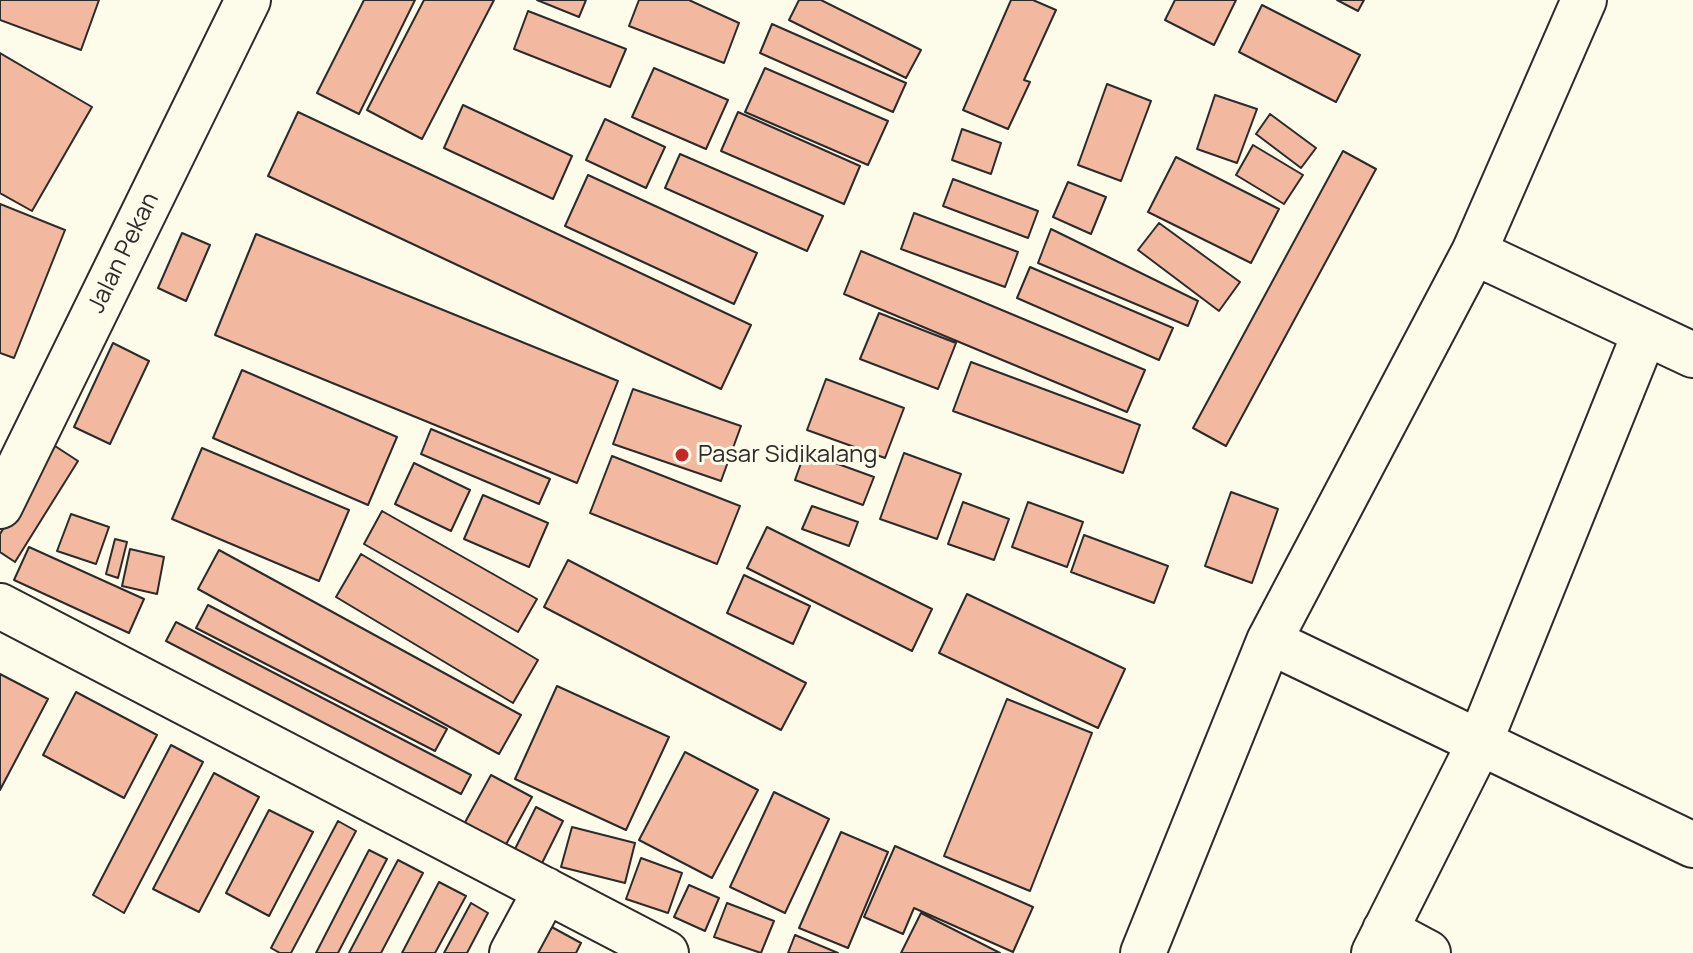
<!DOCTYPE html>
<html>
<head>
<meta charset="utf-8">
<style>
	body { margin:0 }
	canvas { display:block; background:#fdfbea }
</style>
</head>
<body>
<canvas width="1693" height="953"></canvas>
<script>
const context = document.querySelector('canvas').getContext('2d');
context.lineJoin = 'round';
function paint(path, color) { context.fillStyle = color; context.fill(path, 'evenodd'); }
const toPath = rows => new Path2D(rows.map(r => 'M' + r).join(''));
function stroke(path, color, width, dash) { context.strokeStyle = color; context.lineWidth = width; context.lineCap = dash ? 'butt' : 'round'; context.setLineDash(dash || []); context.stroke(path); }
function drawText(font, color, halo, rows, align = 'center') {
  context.font = font + ' Manrope,sans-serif'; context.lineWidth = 6; context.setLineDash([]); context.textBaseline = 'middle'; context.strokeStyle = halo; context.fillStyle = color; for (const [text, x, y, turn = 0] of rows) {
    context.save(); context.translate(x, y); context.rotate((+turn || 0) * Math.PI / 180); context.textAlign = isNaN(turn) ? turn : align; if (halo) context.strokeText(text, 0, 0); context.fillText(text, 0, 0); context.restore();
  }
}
const building = toPath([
	[0,0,99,0,81,50,0,20,0,0],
	[364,0,415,0,359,114,317,93,364,0],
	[424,0,494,0,422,139,367,110,424,0],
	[537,0,586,0,579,17,537,0],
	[639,0,689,0,739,23,724,63,629,26,639,0],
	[799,0,821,0,921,50,906,78,789,20,799,0],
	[1011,0,1033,0,1056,10,1024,80,1030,82,1008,129,963,110,1011,0],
	[1175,0,1236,0,1214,45,1165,20,1175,0],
	[1337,0,1364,0,1358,11,1337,0],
	[1262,5,1360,55,1336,102,1239,52,1262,5],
	[528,11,626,49,610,87,514,49,528,11],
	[772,24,906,83,893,112,760,53,772,24],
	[0,53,92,107,32,211,0,193,0,53],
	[654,68,728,100,706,149,632,117,654,68],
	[765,68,888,121,868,165,745,112,765,68],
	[1107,84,1151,101,1121,181,1078,165,1107,84],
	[1215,95,1257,109,1237,163,1197,149,1215,95],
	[463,105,572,156,553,199,444,148,463,105],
	[298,112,751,325,721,389,268,176,298,112],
	[738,112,860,166,844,204,721,151,738,112],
	[1270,114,1316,148,1301,168,1256,134,1270,114],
	[605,119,665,147,646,188,586,160,605,119],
	[962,129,1001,143,991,174,952,160,962,129],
	[1253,145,1303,175,1284,204,1236,175,1253,145],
	[1343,151,1376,169,1226,446,1193,428,1343,151],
	[680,154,823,216,807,251,665,188,680,154],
	[1176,157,1279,209,1251,263,1148,212,1176,157],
	[588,175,757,253,734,304,565,226,588,175],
	[953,179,1038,211,1028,238,943,206,953,179],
	[1068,182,1106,197,1091,234,1053,217,1068,182],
	[0,204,65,230,14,358,0,353,0,204],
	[914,213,1018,252,1005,287,901,249,914,213],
	[1159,223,1240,282,1219,311,1138,250,1159,223],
	[1051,229,1198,301,1188,326,1038,263,1051,229],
	[182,233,210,245,186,301,158,288,182,233],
	[256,234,618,381,577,483,215,335,256,234],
	[861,251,1145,370,1127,412,844,294,861,251],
	[1030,267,1173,328,1159,360,1017,298,1030,267],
	[879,313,956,343,938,389,860,359,879,313],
	[113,343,149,361,110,444,74,427,113,343],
	[971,362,1140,425,1123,473,953,411,971,362],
	[242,370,397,437,368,505,213,438,242,370],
	[826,379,904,408,885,458,807,430,826,379],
	[633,389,741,426,721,481,613,444,633,389],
	[431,429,550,479,539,504,421,454,431,429],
	[55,446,78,461,15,562,0,552,0,534,55,446],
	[202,448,349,510,319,581,172,519,202,448],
	[805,452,874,477,863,505,795,480,805,452],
	[904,453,961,474,937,539,880,519,904,453],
	[612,456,740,506,717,564,590,513,612,456],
	[414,463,470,490,451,531,395,504,414,463],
	[1231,492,1278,509,1252,583,1205,566,1231,492],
	[483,495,548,523,529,567,464,539,483,495],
	[963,502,1009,519,994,560,948,544,963,502],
	[1028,502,1083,522,1067,567,1012,547,1028,502],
	[812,506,858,522,849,546,802,529,812,506],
	[382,511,537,599,518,632,364,544,382,511],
	[71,514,109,527,96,564,57,551,71,514],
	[767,527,932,609,912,651,747,568,767,527],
	[1084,535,1168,566,1154,603,1071,572,1084,535],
	[115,539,127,542,118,578,106,574,115,539],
	[29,547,144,599,129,633,14,580,29,547],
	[130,549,164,557,157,594,122,586,130,549],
	[219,550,521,715,499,754,198,589,219,550],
	[361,554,538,660,513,703,336,597,361,554],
	[568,560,806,683,781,730,544,607,568,560],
	[744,575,810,606,793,644,727,613,744,575],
	[967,594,1125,669,1098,728,939,653,967,594],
	[208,605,447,729,435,751,196,628,208,605],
	[176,622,471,775,461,794,166,641,176,622],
	[0,674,48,699,0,790,0,674],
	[557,686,669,737,626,830,515,779,557,686],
	[76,692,157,735,124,798,43,755,76,692],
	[1007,699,1092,733,1030,891,944,856,1007,699],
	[171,745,203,762,124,913,93,895,171,745],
	[685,752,758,790,712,878,639,840,685,752],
	[214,773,259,797,199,912,153,889,214,773],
	[491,775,532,797,504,848,463,826,491,775],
	[774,792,829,819,785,913,730,887,774,792],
	[536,807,563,821,542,863,515,849,536,807],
	[269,810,313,832,269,916,226,893,269,810],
	[338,821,356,831,291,953,280,953,271,948,338,821],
	[572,827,635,843,625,883,561,867,572,827],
	[841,832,888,852,848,948,799,928,841,832],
	[895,846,1033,907,1013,952,914,908,903,934,864,917,895,846],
	[369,850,387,859,338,953,316,953,369,850],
	[641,858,682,873,668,913,626,899,641,858],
	[398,860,423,873,381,953,349,953,398,860],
	[439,882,466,896,435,953,402,953,439,882],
	[689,885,719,898,705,931,674,917,689,885],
	[471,903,488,913,467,953,444,953,471,903],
	[727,903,774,921,761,953,714,937,727,903],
	[921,913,1000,953,901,953,921,913],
	[548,925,581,943,576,953,534,953,548,925],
	[795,935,838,953,788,953,795,935]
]);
paint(building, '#f2b8a0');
stroke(building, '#2b2b2b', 2);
const street = toPath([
	[1474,252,1693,355],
	[0,506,248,0],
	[0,606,666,953],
	[1269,641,1693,845],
	[1385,930,1428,953],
	[512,953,546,890],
	[1143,953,1269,641,1474,252,1584,0],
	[1374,953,1479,744,1644,335]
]);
stroke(street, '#2b2b2b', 48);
stroke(street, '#fdfbea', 44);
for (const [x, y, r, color] of [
	[682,455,8,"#c62828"]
]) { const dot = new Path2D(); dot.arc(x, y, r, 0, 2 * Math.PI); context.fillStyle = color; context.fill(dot); stroke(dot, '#fdfbea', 3); }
drawText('24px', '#2b2b2b', '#fdfbea', [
	["Jalan Pekan",124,253,-64]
]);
drawText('24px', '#2b2b2b', '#fdfbea', [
	["Pasar Sidikalang",698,455]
], 'left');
</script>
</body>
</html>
